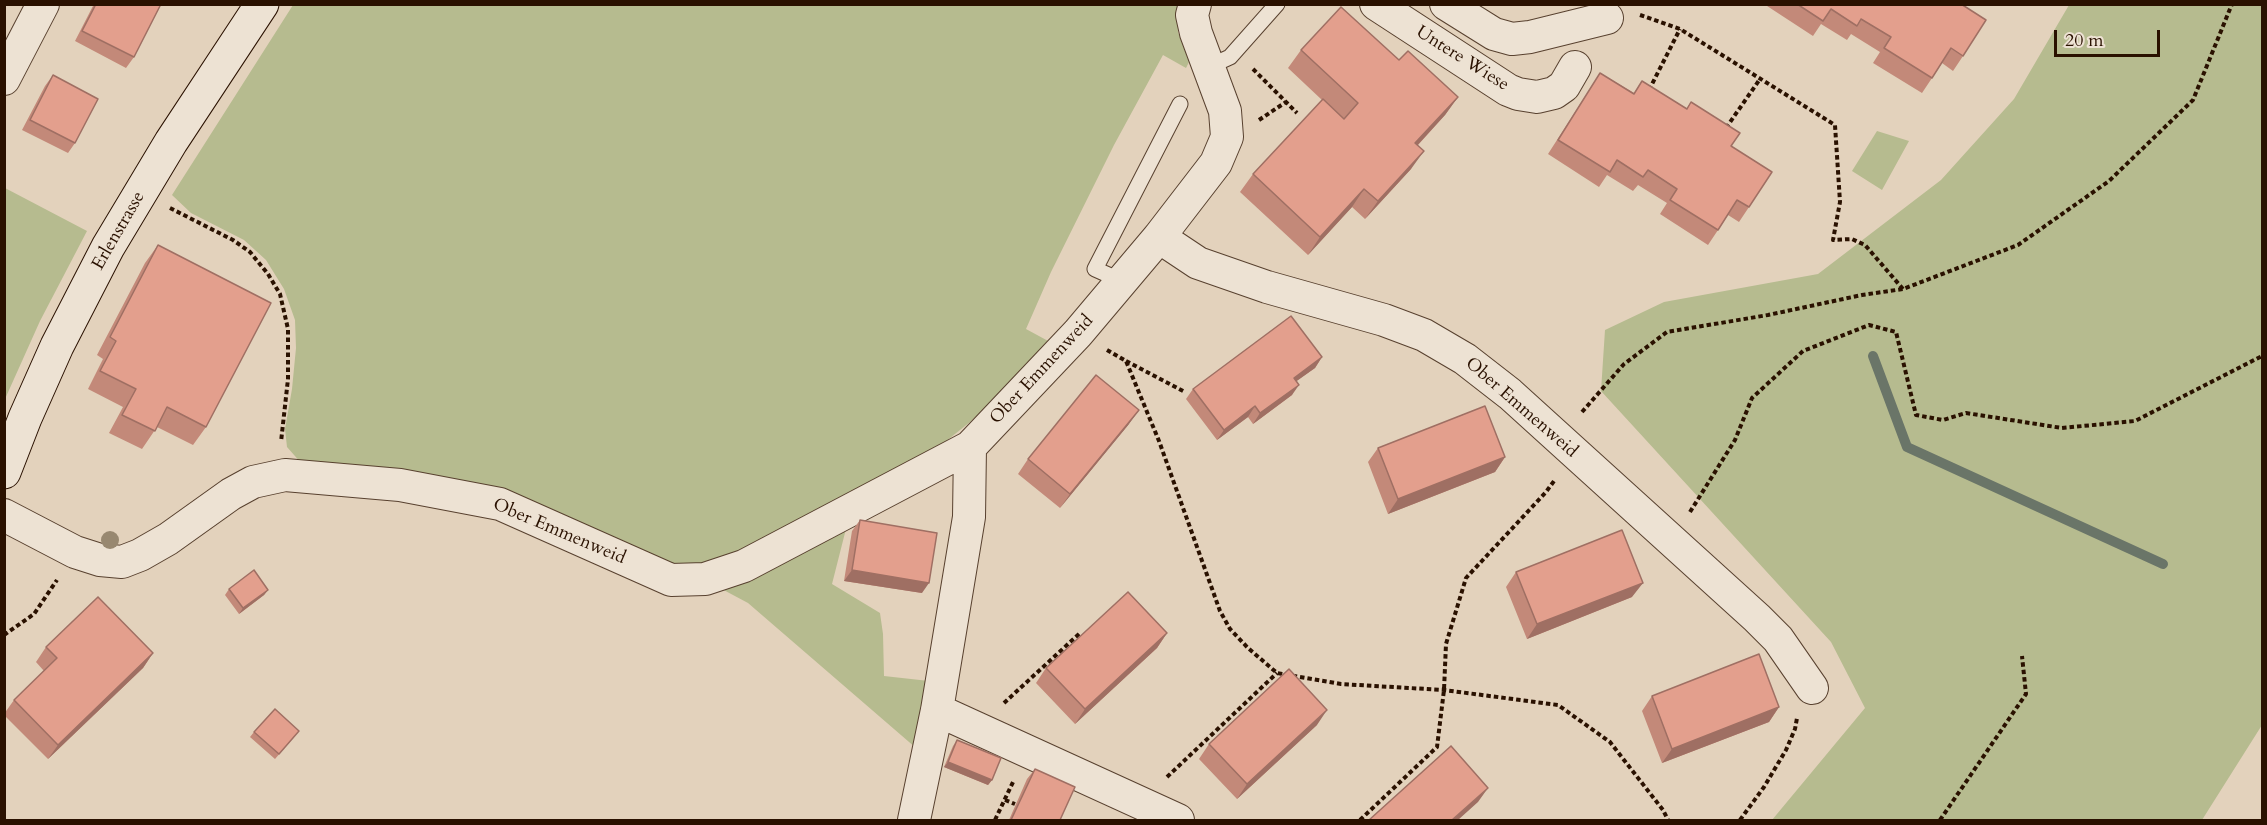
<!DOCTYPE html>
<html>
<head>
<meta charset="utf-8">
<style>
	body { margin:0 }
	#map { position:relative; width:2267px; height:825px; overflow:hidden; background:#e3d2bc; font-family:Cardo,serif }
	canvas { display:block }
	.frame { position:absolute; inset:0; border:6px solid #2a1100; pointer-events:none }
	.scale { position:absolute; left:2054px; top:30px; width:106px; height:27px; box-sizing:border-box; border:3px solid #2a1100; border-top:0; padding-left:8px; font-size:18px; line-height:21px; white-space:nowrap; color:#2a1100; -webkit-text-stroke:4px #ede2d3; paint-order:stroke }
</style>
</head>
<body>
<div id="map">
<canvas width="2267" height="825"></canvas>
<div class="frame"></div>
<div class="scale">20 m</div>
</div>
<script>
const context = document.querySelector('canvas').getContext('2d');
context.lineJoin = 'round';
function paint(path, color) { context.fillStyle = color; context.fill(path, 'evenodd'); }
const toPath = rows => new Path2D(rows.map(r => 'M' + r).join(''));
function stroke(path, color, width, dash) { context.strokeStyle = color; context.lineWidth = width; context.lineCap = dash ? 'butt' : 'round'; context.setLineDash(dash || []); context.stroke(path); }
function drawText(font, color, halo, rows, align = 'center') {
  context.font = font + ' Cardo,serif'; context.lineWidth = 4.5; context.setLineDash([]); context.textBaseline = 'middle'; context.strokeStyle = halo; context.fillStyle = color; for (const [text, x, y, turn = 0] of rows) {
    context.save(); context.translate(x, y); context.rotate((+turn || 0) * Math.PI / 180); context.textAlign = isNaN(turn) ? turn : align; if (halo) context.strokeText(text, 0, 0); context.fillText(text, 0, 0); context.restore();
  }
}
paint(toPath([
	[293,5,1177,5,1178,32,1189,62,1186,68,1163,55,1114,145,1051,272,1026,329,1050,342,1050,346,970,422,935,450,724,565,678,570,302,464,287,447,285,429,292,389,296,348,295,320,284,289,266,260,244,240,191,213,172,195],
	[2069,5,2262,5,2262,725,2202,820,1772,820,1865,708,1831,642,1601,391,1605,330,1664,302,1818,274,1941,180,2014,99],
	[1877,131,1909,141,1882,190,1852,171],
	[5,188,87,231,40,321,5,399],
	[849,517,832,584,880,613,883,634,884,676,929,681,916,748,748,603,718,587]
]), '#b6bb8f');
stroke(toPath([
	[1873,356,1907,447,2163,564]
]), '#6a7568', 10);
const lane = toPath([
	[1208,67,1230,57,1277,4],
	[1122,281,1095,269,1180,104]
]);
const street = toPath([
	[1376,4,1508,90,1518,94,1537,97,1554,93,1564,86,1575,67],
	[1446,4,1494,34,1512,39,1530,37,1607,18],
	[4,79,43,4],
	[1159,237,1198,263,1267,287,1384,320,1424,335,1465,359,1510,394,1757,618,1778,639,1812,688],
	[4,515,75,552,100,560,122,562,140,555,168,539,231,494,253,482,285,475,400,485,500,504,671,580,705,579,744,566,970,447,1078,333,1159,237,1216,163,1227,137,1225,111,1196,33,1192,15,1195,4],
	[937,710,1178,820],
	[914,820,937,710,969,517,970,447]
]);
const secondary = toPath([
	[4,472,25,418,57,346,108,247,171,142,262,4]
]);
stroke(lane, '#58412f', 17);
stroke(street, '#58412f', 34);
stroke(secondary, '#2a1100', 35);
stroke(toPath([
	[1640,15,1680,29,1835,125,1840,202,1833,240,1852,239,1865,245,1903,289],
	[1253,69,1297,113],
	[1649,90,1680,29],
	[1259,120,1286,102],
	[1726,128,1760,79],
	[170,208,233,240,250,252,268,274,280,294,288,329,288,379,281,442],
	[1107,350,1126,361,1159,441,1220,611,1230,629,1248,648,1277,673,1341,684,1444,690,1558,705,1610,742,1663,810,1668,820],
	[1126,361,1185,392],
	[1582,412,1624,364,1667,332,1768,315,1862,295,1903,289,2018,245,2109,181,2193,100,2232,4],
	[1690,512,1735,440,1752,398,1803,351,1869,325,1896,332,1916,415,1943,420,1966,413,2062,428,2135,421,2262,356],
	[4,635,34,614,57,580],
	[1004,703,1080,633],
	[1167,777,1277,673],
	[1005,800,1015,804],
	[995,820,1013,782],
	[1360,820,1437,747,1444,690,1446,644,1466,578,1546,492,1554,481],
	[1740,820,1764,787,1786,750,1795,729,1797,718],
	[1940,820,2026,694,2022,656]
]), '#2a1100', 4, [4.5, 3]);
stroke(lane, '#ede2d3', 15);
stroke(street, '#ede2d3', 32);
stroke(secondary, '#ede2d3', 33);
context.fillStyle = '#988870';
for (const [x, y] of [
	[110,540]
]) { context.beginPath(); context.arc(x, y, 9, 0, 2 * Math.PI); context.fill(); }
paint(toPath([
	[94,4,161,4,134,57,126,68,75,41],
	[1764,4,1961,4,1963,56,1953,71,1942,63,1922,93,1873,63,1880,52,1851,34,1847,40,1821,24,1813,36],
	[1301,50,1399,60,1458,97,1445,115,1418,145,1411,169,1365,219,1352,207,1308,255,1240,192,1253,174,1322,100,1288,68],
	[1600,73,1634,93,1642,81,1686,109,1691,102,1731,146,1749,207,1739,222,1728,215,1708,245,1660,214,1667,203,1638,185,1633,191,1607,175,1599,187,1548,154],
	[53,75,75,143,68,153,22,130,45,86],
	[158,245,206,427,193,445,157,427,142,449,109,433,123,407,88,389,103,359,97,355,145,263],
	[1322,357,1315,368,1296,381,1292,395,1253,424,1248,417,1217,440,1186,399,1193,389],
	[1129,424,1060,508,1018,474,1028,459],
	[1378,448,1505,457,1495,472,1388,514,1368,462],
	[860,520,922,593,844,581,852,531],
	[1516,572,1632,597,1527,639,1506,587],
	[229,589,268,590,264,595,239,614,225,595],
	[1167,633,1157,648,1075,724,1036,683,1046,668],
	[46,647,153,653,143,668,48,759,4,715,4,714,14,700,44,671,36,662],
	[1652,696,1779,707,1769,722,1662,763,1642,711],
	[1317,725,1237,799,1199,759,1209,744],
	[254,732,295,736,275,759,250,737],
	[957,740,992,780,988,785,944,767,953,746],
	[1035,769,1060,820,1009,820,1027,779]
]), '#c38979');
paint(toPath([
	[1458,97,1445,115,1403,161,1415,143],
	[1424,151,1411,169,1365,219,1378,201],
	[1364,189,1352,207,1308,255,1320,237],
	[1322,357,1315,368,1287,388,1294,378],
	[1299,385,1292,395,1253,424,1260,413],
	[1255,406,1248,417,1217,440,1224,430],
	[1139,410,1129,424,1060,508,1070,494],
	[1505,457,1495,472,1388,514,1398,499],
	[852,570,929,583,922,593,844,581],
	[1643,583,1632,597,1527,639,1537,624],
	[268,590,264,595,239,614,243,608],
	[1167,633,1157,648,1075,724,1085,709],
	[153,653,143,668,48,759,58,745],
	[1779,707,1769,722,1662,763,1672,749],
	[1327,710,1317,725,1237,799,1247,784],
	[948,762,992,780,988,785,944,767],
	[1488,788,1478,802,1458,820,1452,820]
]), '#9f6f63');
const building = toPath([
	[96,4,161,4,134,57,82,31,96,4],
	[1797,4,1961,4,1986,20,1963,56,1951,48,1932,78,1884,48,1891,37,1861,19,1857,26,1831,9,1823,21,1797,4],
	[1341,7,1399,60,1408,51,1458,97,1415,143,1424,151,1378,201,1364,189,1320,237,1253,174,1323,99,1344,119,1358,103,1301,50,1341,7],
	[1600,73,1634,94,1642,81,1687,109,1691,102,1740,133,1731,146,1772,172,1749,207,1737,200,1718,230,1670,200,1677,189,1648,170,1643,177,1617,160,1610,172,1558,140,1600,73],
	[53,75,98,99,75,143,30,120,53,75],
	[158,245,271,303,206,427,167,407,155,431,122,415,136,389,100,371,116,341,110,337,158,245],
	[1291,316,1322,357,1294,378,1299,385,1260,413,1255,406,1224,430,1193,389,1291,316],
	[1096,375,1139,410,1070,494,1028,459,1096,375],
	[1485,406,1505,457,1398,499,1378,448,1485,406],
	[860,520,937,533,929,583,852,570,860,520],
	[1622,530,1643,583,1537,624,1516,572,1622,530],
	[254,570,268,590,243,608,229,589,254,570],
	[1128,592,1167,633,1085,709,1046,668,1128,592],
	[98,597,153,653,58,745,14,700,57,658,46,647,98,597],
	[1759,654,1779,707,1672,749,1652,696,1759,654],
	[1289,669,1327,710,1247,784,1209,744,1289,669],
	[275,709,299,731,279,754,254,732,275,709],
	[957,740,1001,758,992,780,948,762,957,740],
	[1451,746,1488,788,1452,820,1369,820,1451,746],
	[1035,769,1075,787,1060,820,1011,820,1035,769]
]);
paint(building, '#e39f8d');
stroke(building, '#9f6f63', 1.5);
drawText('18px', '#2a1100', '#ede2d3', [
	["Untere Wiese",1462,59,32],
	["Erlenstrasse",119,231,-60],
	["Ober Emmenweid",1042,370,-47],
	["Ober Emmenweid",1521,408,41],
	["Ober Emmenweid",559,532,23]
]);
</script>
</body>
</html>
